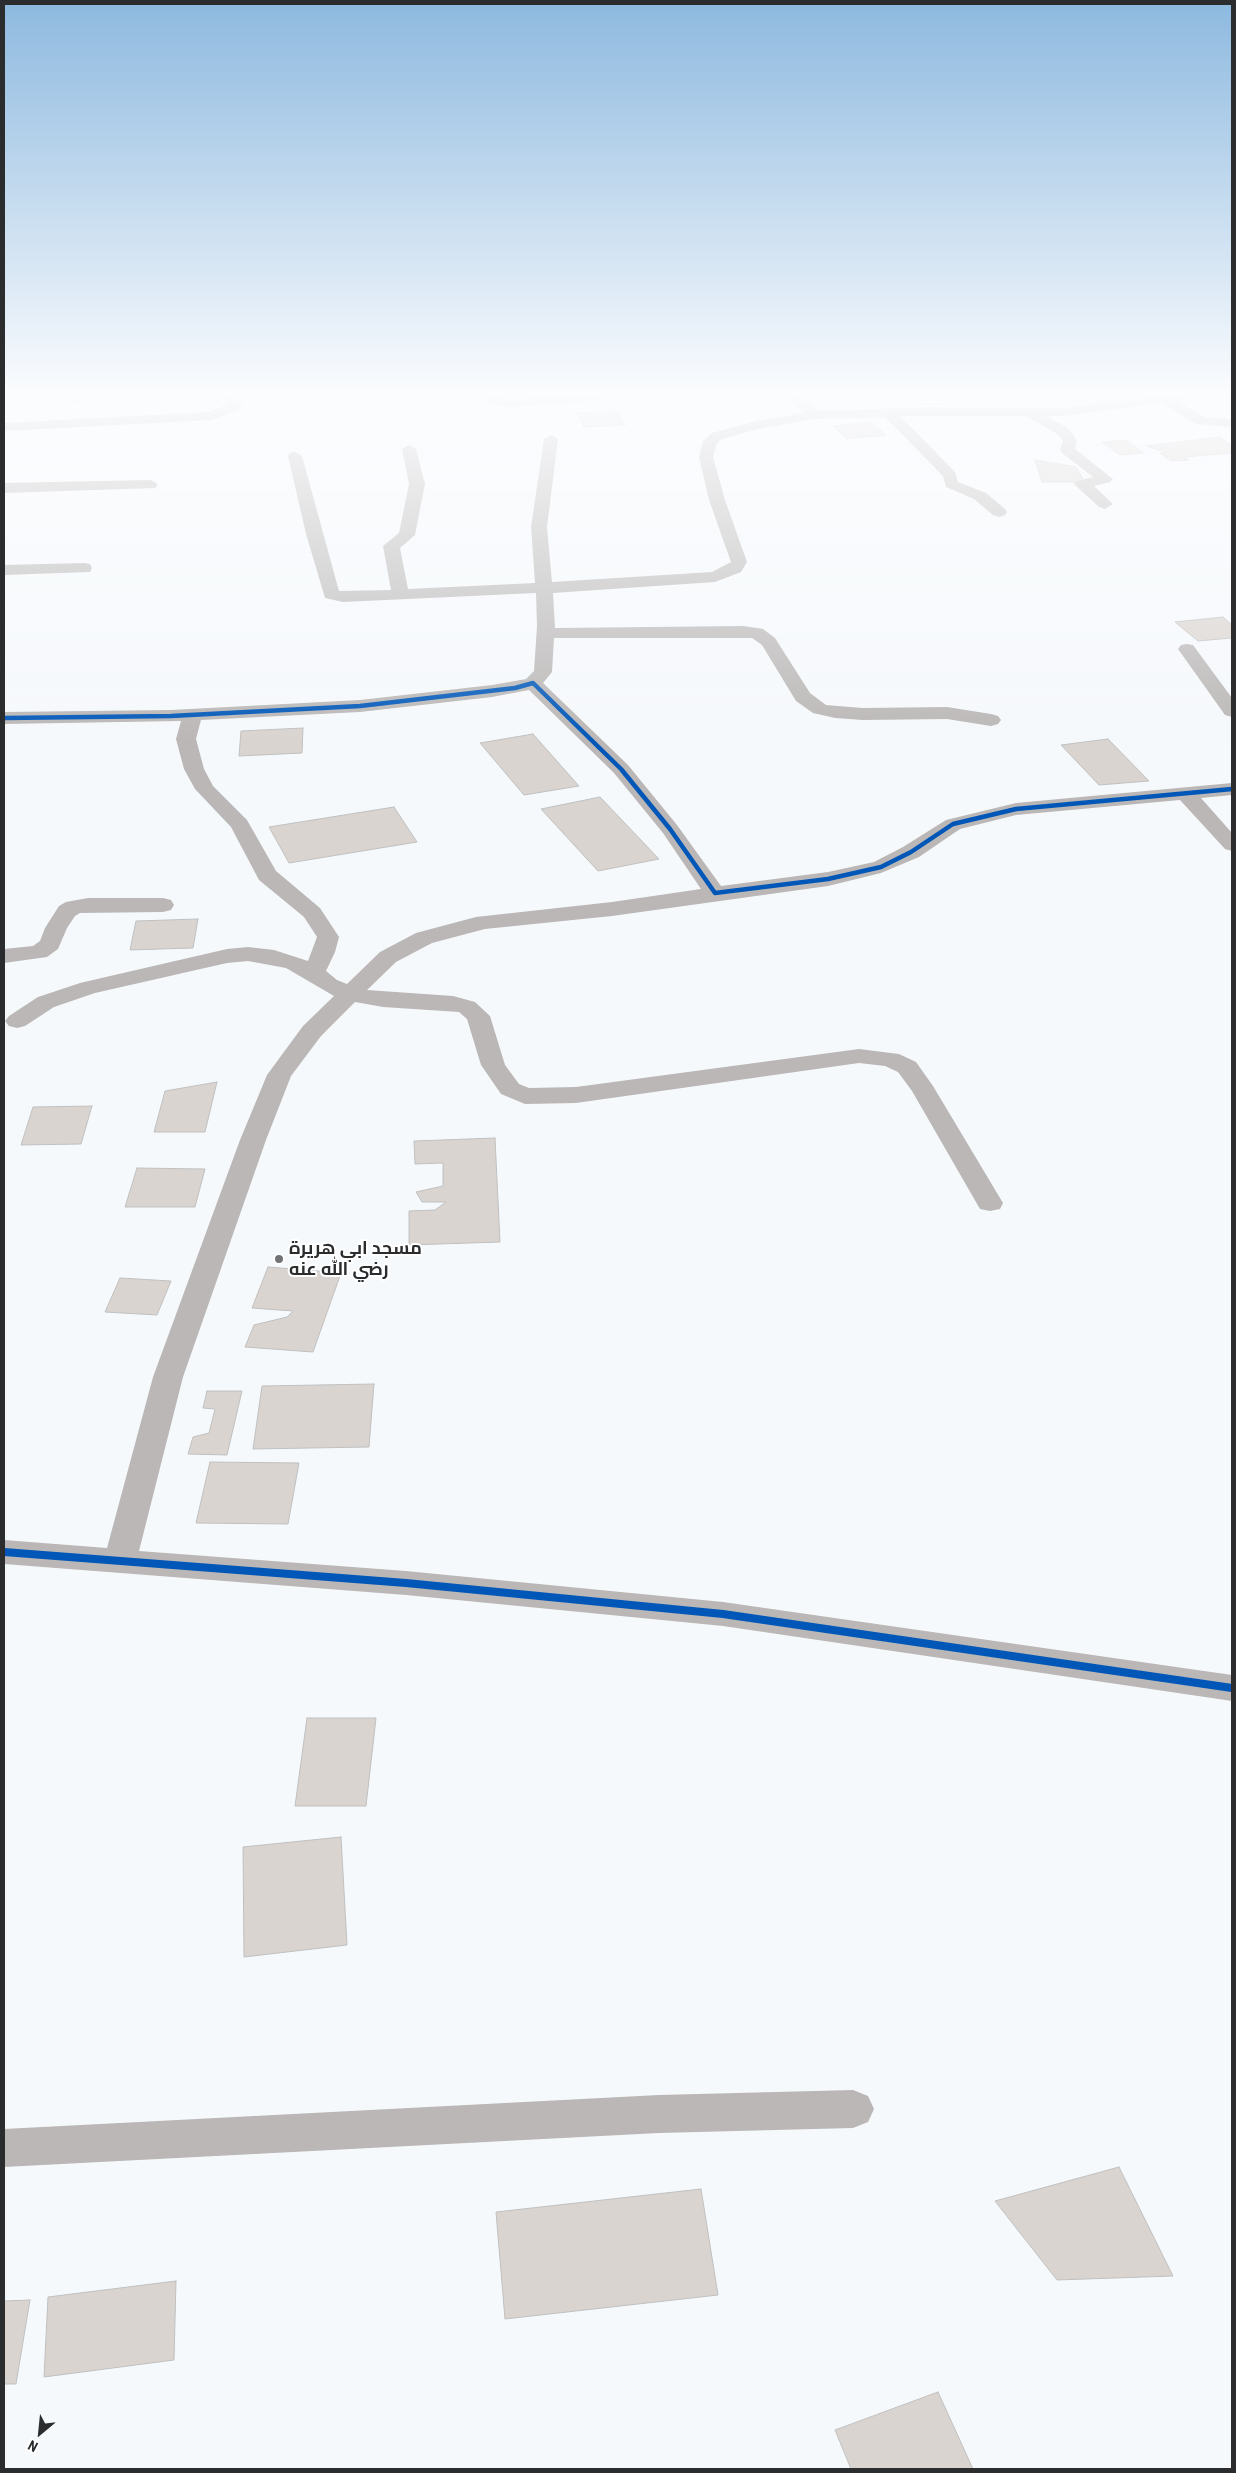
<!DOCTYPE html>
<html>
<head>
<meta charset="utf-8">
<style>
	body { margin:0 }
	#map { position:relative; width:1236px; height:2473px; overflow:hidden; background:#f6f9fc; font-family:"Roboto Condensed",sans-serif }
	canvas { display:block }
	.frame { position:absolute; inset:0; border:5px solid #2a2c2e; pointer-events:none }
	.north { position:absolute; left:15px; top:2408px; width:50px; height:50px; -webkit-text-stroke:4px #fff; paint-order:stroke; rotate:208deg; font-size:14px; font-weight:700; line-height:20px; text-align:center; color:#2a2c2e }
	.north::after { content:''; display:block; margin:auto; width:18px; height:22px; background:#2a2c2e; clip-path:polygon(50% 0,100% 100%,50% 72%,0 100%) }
</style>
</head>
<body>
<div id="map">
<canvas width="1236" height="2473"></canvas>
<div class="frame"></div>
<div class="north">N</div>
</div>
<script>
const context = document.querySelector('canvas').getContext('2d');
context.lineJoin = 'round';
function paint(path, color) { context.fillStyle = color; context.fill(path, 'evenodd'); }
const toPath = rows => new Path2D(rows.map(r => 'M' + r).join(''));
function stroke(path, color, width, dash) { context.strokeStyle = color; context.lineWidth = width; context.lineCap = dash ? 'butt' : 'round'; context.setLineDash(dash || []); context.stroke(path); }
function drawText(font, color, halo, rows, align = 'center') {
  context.font = font + ' "Roboto Condensed",Cairo,sans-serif'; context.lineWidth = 4; context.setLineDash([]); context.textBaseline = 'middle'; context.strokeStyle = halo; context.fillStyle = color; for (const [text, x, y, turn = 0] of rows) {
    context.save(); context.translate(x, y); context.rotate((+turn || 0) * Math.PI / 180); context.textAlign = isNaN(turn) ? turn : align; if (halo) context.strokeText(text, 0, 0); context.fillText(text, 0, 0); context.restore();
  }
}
const building = toPath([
	[73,396,104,396,104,400,72,402,73,396],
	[617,411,625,425,584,427,577,413,617,411],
	[871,422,886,435,847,439,833,426,871,422],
	[1220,437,1232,445,1232,453,1185,457,1189,460,1171,461,1160,453,1166,452,1165,451,1158,450,1146,446,1220,437],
	[1126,440,1144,453,1120,455,1102,442,1126,440],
	[1035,460,1076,467,1085,482,1042,482,1035,460],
	[1223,617,1232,625,1232,638,1198,641,1175,622,1223,617],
	[303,728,302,753,239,756,241,731,303,728],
	[533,734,579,786,524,795,480,743,533,734],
	[1108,739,1149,781,1099,785,1061,745,1108,739],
	[600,797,659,859,598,871,541,809,600,797],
	[394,807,417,842,289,863,269,827,394,807],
	[198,919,193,948,130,950,136,921,198,919],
	[217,1082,205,1132,154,1132,165,1091,217,1082],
	[92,1106,81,1144,21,1145,33,1107,92,1106],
	[495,1138,500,1242,409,1245,409,1211,435,1210,446,1202,422,1202,416,1192,443,1186,443,1163,415,1164,414,1141,495,1138],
	[137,1168,205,1169,195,1207,125,1207,137,1168],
	[268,1267,341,1273,313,1352,245,1347,254,1325,287,1317,293,1311,252,1308,268,1267],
	[120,1278,171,1281,157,1315,105,1312,120,1278],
	[374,1384,369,1447,253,1449,262,1386,374,1384],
	[207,1391,242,1391,227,1455,188,1454,193,1437,209,1433,215,1409,203,1408,207,1391],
	[210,1462,299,1463,288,1524,196,1523,210,1462],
	[307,1718,376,1718,366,1806,295,1806,307,1718],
	[341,1837,347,1945,244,1957,243,1847,341,1837],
	[1119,2167,1173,2276,1057,2280,995,2201,1119,2167],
	[701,2189,718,2295,505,2319,496,2212,701,2189],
	[176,2281,174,2360,44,2377,48,2297,176,2281],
	[30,2300,16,2384,4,2384,4,2301,30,2300],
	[938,2392,973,2469,851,2469,835,2430,938,2392]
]);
paint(building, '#d9d4d0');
stroke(building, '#c0c0c0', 1);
paint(toPath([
	[223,396,237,396,242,406,240,409,213,420,4,431,4,423,210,412,227,404,223,396],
	[481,396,496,396,509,399,549,396,606,396,599,400,509,407,488,403,481,396],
	[787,396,802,396,818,411,926,407,1063,408,1154,396,1191,396,1189,399,1177,401,1204,417,1232,419,1232,427,1196,424,1161,403,1063,416,1047,416,1069,429,1077,441,1075,449,1113,479,1110,482,1094,486,1113,504,1105,509,1099,507,1074,484,1077,481,1093,477,1062,453,1060,450,1063,441,1059,435,1026,416,900,416,955,472,958,482,986,493,1005,509,1007,512,1005,515,999,517,993,515,974,499,946,487,943,476,885,417,814,419,758,429,722,439,717,443,713,457,725,500,747,562,741,572,715,582,553,593,555,628,743,626,757,628,763,629,775,638,810,693,826,705,863,708,947,707,991,714,998,716,1001,720,998,724,991,726,947,719,863,720,835,718,813,713,796,701,762,645,752,638,554,638,552,672,543,683,628,765,677,825,721,886,828,872,874,862,903,847,946,820,1016,803,1232,783,1232,795,1201,798,1232,833,1232,851,1225,849,1180,800,1016,815,960,829,919,857,881,873,828,886,612,916,485,929,432,943,396,962,367,990,453,996,475,1002,490,1016,505,1065,519,1084,529,1088,576,1087,859,1049,899,1054,916,1062,933,1086,1003,1203,1000,1209,990,1211,980,1209,912,1091,898,1072,885,1066,859,1063,576,1103,525,1104,501,1094,481,1065,467,1019,459,1012,383,1007,355,1002,321,1036,291,1076,266,1140,183,1377,139,1551,406,1571,723,1602,1232,1675,1232,1701,723,1626,406,1595,4,1564,4,1540,107,1548,153,1377,240,1140,267,1075,303,1026,334,996,286,968,248,961,227,963,95,993,54,1007,25,1026,17,1028,9,1026,5,1021,9,1016,38,997,80,983,227,949,248,947,274,950,308,961,317,937,304,917,259,880,231,827,195,789,184,769,176,739,181,721,4,724,4,712,171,710,360,700,492,685,526,679,534,671,537,626,536,593,343,602,325,598,306,534,288,456,290,453,295,452,302,456,339,591,391,590,383,546,399,533,409,484,402,449,409,445,416,449,425,484,415,535,400,548,408,589,535,583,531,527,544,439,551,435,558,439,547,527,552,582,712,572,731,562,709,500,699,457,703,441,712,433,756,421,803,413,787,396],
	[529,690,614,773,663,833,701,889,612,902,476,917,416,933,380,952,347,984,337,980,326,971,335,952,339,937,320,908,276,871,247,820,213,786,204,769,196,739,201,720,360,712,492,697,529,690],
	[150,480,155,482,158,485,155,488,4,493,4,483,150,480],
	[84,563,90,564,92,568,90,572,4,575,4,565,84,563],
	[1187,644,1193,645,1232,698,1232,717,1225,715,1178,649,1181,645,1187,644],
	[88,898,163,898,171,900,174,905,171,910,163,912,80,913,75,916,67,928,58,949,47,957,4,963,4,949,33,946,40,941,45,928,59,906,66,902,88,898],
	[853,2090,868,2096,874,2109,868,2122,853,2128,659,2133,4,2167,4,2129,659,2095,853,2090]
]), '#bab7b6');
stroke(toPath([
	[4,718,171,716,360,706,515,688,533,683,621,769,670,829,715,893,828,879,881,867,911,852,953,824,1016,809,1232,789]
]), '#0057b8', 4.5);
stroke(toPath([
	[4,1552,406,1583,723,1614,1232,1688]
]), '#0057b8', 8);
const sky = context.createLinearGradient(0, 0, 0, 742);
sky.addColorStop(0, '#8db9df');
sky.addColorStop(0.53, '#fbfcfe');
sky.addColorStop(1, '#fbfcfe00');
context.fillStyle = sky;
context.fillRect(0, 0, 1236, 742);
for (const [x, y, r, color] of [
	[279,1259,5,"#717476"]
]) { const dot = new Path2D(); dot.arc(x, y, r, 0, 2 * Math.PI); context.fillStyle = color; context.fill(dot); stroke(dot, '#fff', 2); }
drawText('bold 18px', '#2a2c2e', '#fff', [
	["مسجد ابي هريرة",289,1249],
	["رضي الله عنه",289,1270]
], 'left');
</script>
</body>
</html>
